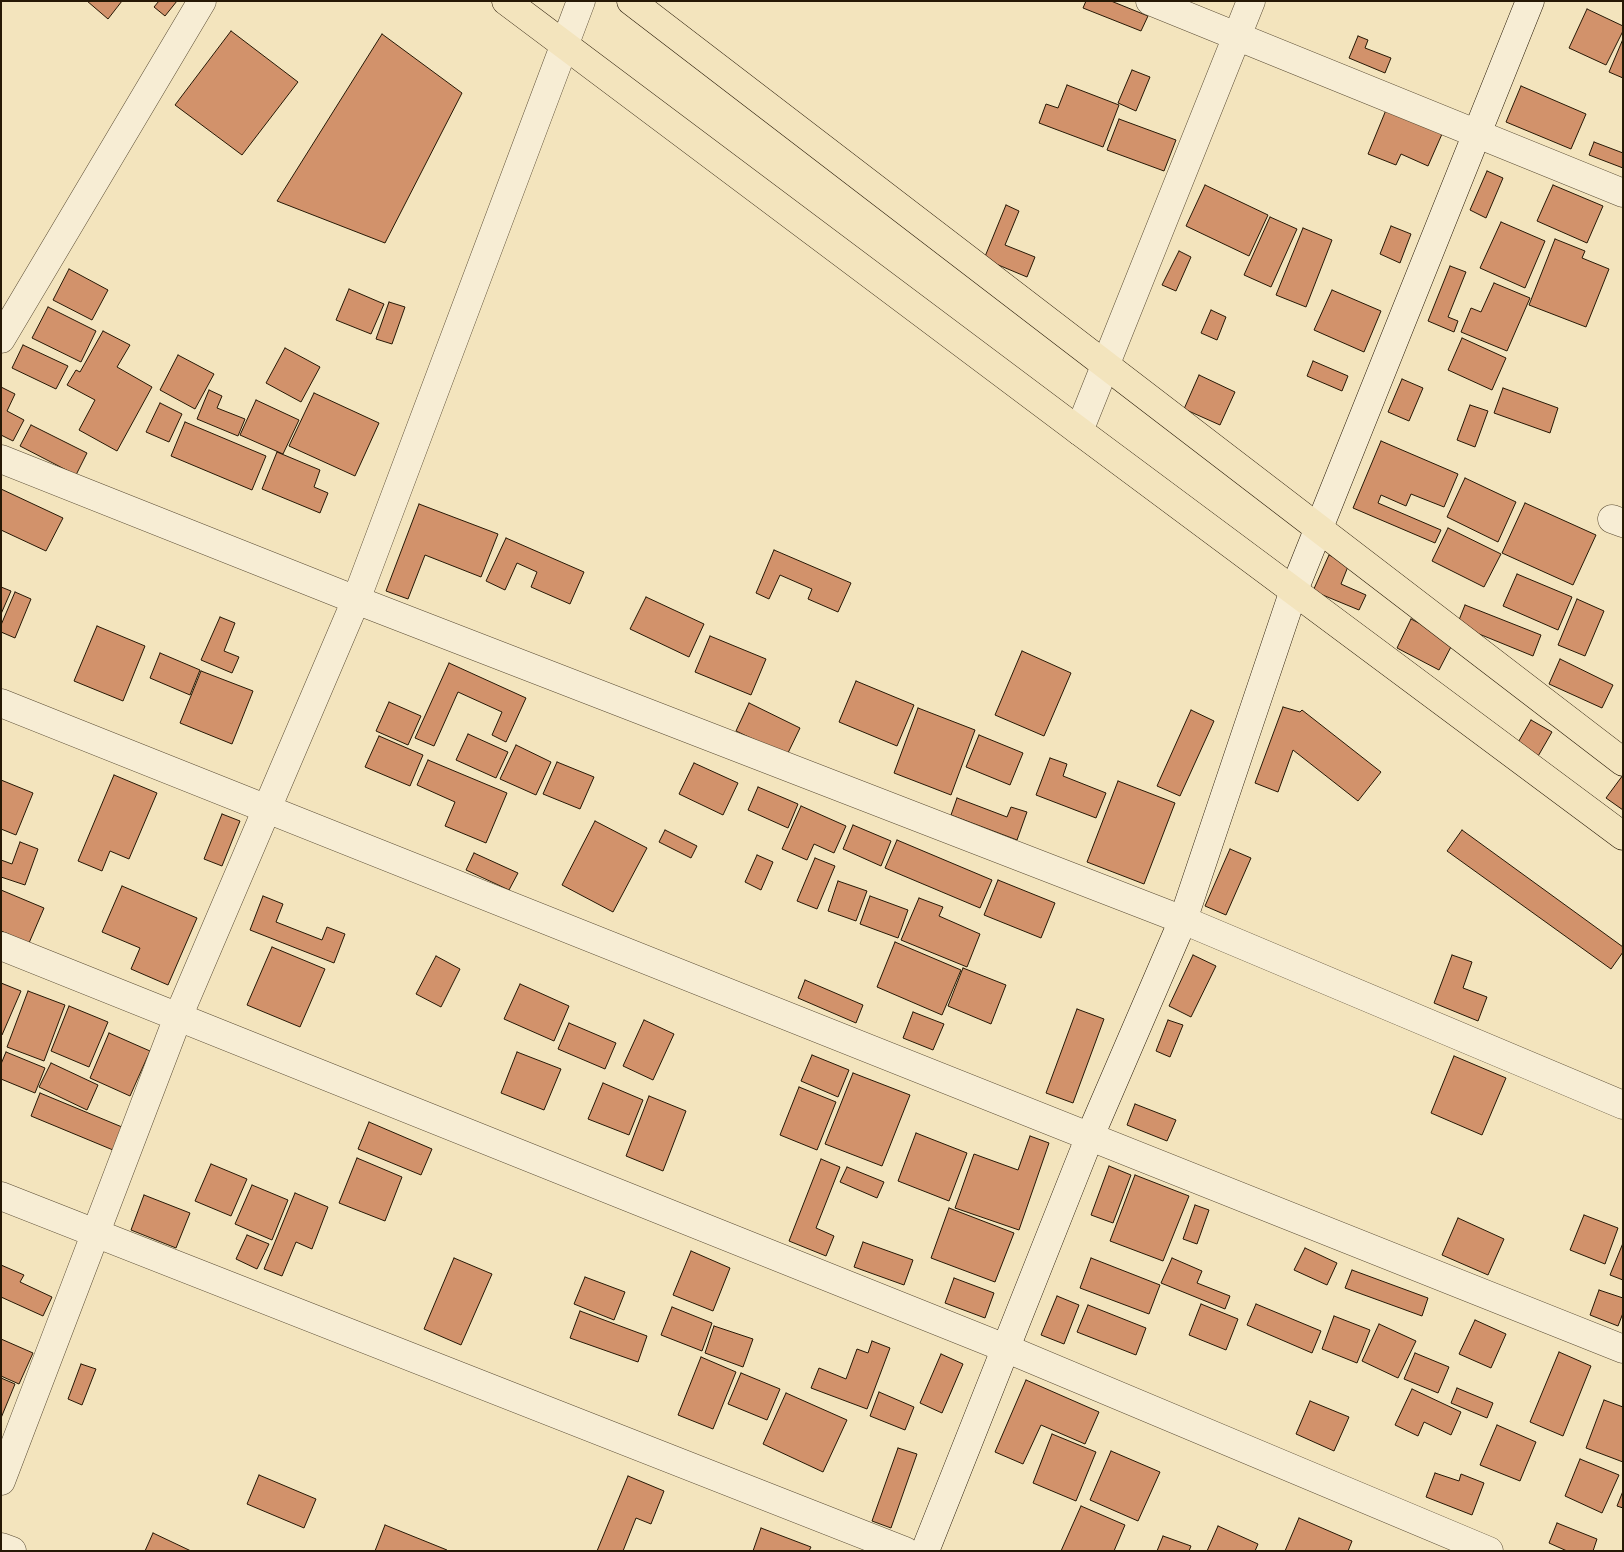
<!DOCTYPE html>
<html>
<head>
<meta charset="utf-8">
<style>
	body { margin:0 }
	#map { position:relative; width:1624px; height:1552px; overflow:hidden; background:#f3e4bd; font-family:"Gentium Book Plus",serif }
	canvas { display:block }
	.frame { position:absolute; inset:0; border:2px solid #261805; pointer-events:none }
</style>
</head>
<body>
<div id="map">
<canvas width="1624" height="1552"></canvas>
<div class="frame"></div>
</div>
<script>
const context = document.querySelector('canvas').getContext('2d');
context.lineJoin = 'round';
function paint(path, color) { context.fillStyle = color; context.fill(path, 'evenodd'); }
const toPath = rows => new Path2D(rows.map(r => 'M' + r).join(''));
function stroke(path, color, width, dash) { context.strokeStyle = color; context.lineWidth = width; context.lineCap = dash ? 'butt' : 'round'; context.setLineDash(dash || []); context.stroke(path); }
const building = toPath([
	[87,1,122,1,108,19,87,1],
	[159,1,177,1,165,16,154,7,159,1],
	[1086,1,1111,1,1148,16,1141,31,1083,8,1086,1],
	[1587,9,1623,26,1623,31,1606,65,1569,48,1587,9],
	[231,31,298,82,242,155,175,105,231,31],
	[382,34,462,93,385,243,277,201,382,34],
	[1358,36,1368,40,1365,48,1391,58,1385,73,1349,58,1358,36],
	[1623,39,1623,78,1609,72,1623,39],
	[1132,70,1150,77,1136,111,1118,103,1132,70],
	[1067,85,1119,105,1103,147,1039,123,1046,104,1058,108,1067,85],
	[1521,86,1586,114,1571,149,1506,122,1521,86],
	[1386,110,1442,134,1428,166,1401,154,1396,165,1368,154,1386,110],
	[1119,119,1176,140,1164,171,1107,150,1119,119],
	[1594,142,1623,153,1623,168,1589,155,1594,142],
	[1487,171,1503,178,1486,218,1470,210,1487,171],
	[1205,185,1268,215,1249,256,1186,226,1205,185],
	[1553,185,1603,206,1587,243,1537,221,1553,185],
	[1006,205,1019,211,1005,245,1035,257,1027,277,984,259,1006,205],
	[1270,217,1297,229,1271,287,1244,275,1270,217],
	[1501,222,1545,241,1525,288,1480,268,1501,222],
	[1391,226,1411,234,1400,263,1380,254,1391,226],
	[1303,228,1332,240,1306,307,1276,295,1303,228],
	[1555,239,1585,251,1582,258,1609,269,1586,327,1529,305,1555,239],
	[1179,251,1191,257,1176,291,1162,285,1179,251],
	[1450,266,1466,272,1448,317,1458,321,1454,332,1428,321,1450,266],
	[69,269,108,290,92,320,53,300,69,269],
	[1494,283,1530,298,1507,351,1461,332,1471,308,1481,312,1494,283],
	[349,289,384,304,371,334,336,320,349,289],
	[1332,290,1381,311,1364,352,1314,330,1332,290],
	[389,302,405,307,392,344,376,339,389,302],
	[48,307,96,331,81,362,32,338,48,307],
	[1211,310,1226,317,1217,340,1201,333,1211,310],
	[103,331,130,345,117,367,152,387,117,451,79,430,95,400,67,385,76,370,80,372,103,331],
	[1462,338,1506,358,1492,390,1448,370,1462,338],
	[23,345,68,366,56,389,12,368,23,345],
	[285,348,320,367,301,402,266,383,285,348],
	[178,355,214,374,195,409,160,390,178,355],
	[1313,361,1348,376,1342,391,1307,376,1313,361],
	[1199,375,1235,392,1220,425,1184,409,1199,375],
	[1402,379,1423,388,1409,421,1388,412,1402,379],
	[1,387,15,394,7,411,24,420,13,441,1,435,1,387],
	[1503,388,1558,408,1550,433,1494,413,1503,388],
	[209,390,222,396,217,408,245,419,238,436,197,419,209,390],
	[314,393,379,423,355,476,289,446,314,393],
	[256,400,299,420,283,454,240,435,256,400],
	[160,403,182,414,169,442,146,432,160,403],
	[1470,405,1488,411,1475,447,1457,440,1470,405],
	[185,422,266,456,252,490,171,456,185,422],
	[31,425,87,453,76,475,20,446,31,425],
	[1381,441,1458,474,1444,507,1411,494,1406,506,1381,495,1378,503,1441,530,1435,543,1353,508,1381,441],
	[277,452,320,470,314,487,328,493,320,513,262,489,277,452],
	[1465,478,1516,502,1498,542,1447,517,1465,478],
	[1,489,63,518,46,551,1,530,1,489],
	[1525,503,1596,535,1573,585,1502,553,1525,503],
	[419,504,498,534,481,577,425,555,408,599,386,591,419,504],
	[1448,528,1501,554,1484,587,1432,561,1448,528],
	[506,538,584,572,570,604,531,587,537,572,517,563,505,590,486,581,506,538],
	[774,550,851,583,838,612,808,599,812,589,780,575,769,599,756,593,774,550],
	[1329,555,1349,564,1341,584,1366,595,1359,610,1313,591,1329,555],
	[1517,574,1572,597,1558,630,1503,606,1517,574],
	[1,587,11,591,1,614,1,587],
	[15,592,31,599,15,638,1,632,1,625,15,592],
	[646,597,704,624,689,657,630,629,646,597],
	[1577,599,1604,611,1585,656,1558,645,1577,599],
	[1465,605,1541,635,1533,656,1457,625,1465,605],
	[220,617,235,623,224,651,239,657,232,673,201,660,220,617],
	[1411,619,1454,641,1439,670,1397,648,1411,619],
	[97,626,145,646,123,701,74,681,97,626],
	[710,636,766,659,751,695,695,672,710,636],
	[1022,651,1071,673,1044,736,995,715,1022,651],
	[160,653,200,670,190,695,150,678,160,653],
	[1560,659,1613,685,1602,708,1549,684,1560,659],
	[449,663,526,698,506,742,492,735,502,712,458,692,434,746,415,738,449,663],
	[201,671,253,691,232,744,180,723,201,671],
	[856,681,914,705,897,746,839,722,856,681],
	[389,702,421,716,408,745,376,731,389,702],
	[749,703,800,728,787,755,736,731,749,703],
	[1283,707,1300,712,1302,710,1381,772,1358,801,1293,750,1278,792,1255,783,1283,707],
	[918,708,975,730,951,795,894,773,918,708],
	[1191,710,1214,721,1180,796,1157,786,1191,710],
	[1531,720,1552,732,1537,758,1516,746,1531,720],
	[468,734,508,752,496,778,456,760,468,734],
	[979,735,1023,753,1010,785,966,767,979,735],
	[379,736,423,755,410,786,365,767,379,736],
	[516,745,551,762,536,795,500,779,516,745],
	[1050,758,1067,764,1063,776,1106,793,1096,818,1036,795,1050,758],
	[428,760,507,793,486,843,445,826,455,802,417,785,428,760],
	[557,762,594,777,580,809,543,794,557,762],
	[694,763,738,783,723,815,679,794,694,763],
	[114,775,157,793,129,859,110,851,102,871,78,861,114,775],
	[1623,775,1623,810,1606,798,1623,775],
	[1,780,33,793,16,835,1,829,1,780],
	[1118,781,1175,803,1144,884,1087,862,1118,781],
	[758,787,798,804,788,828,748,810,758,787],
	[957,798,1007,817,1011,807,1027,812,1017,840,951,815,957,798],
	[801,806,846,826,834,853,814,844,807,860,782,849,801,806],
	[222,814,240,821,222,866,204,859,222,814],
	[595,821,647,848,613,912,562,885,595,821],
	[853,825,891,841,881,866,843,849,853,825],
	[665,830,697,846,691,858,659,842,665,830],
	[1462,830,1623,947,1623,952,1611,969,1447,851,1462,830],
	[897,840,992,880,980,908,885,868,897,840],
	[20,842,38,849,25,885,1,877,1,860,12,864,20,842],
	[1230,849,1251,858,1226,915,1205,906,1230,849],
	[474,853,518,873,509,890,466,870,474,853],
	[757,855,773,862,761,890,745,882,757,855],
	[815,858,835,866,817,909,797,901,815,858],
	[998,880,1055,903,1041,938,984,915,998,880],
	[838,881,867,891,856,921,828,911,838,881],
	[122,886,197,918,168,985,131,969,140,948,102,932,122,886],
	[1,890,44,908,29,943,1,931,1,890],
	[263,896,283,904,276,922,322,940,327,927,345,934,334,963,250,930,263,896],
	[870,896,908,910,898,938,860,924,870,896],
	[919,898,943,907,939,916,980,934,967,967,901,940,919,898],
	[895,942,961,970,942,1015,877,987,895,942],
	[272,947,325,969,300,1027,247,1005,272,947],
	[1193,955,1216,966,1191,1017,1169,1006,1193,955],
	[1452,955,1472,962,1463,988,1487,997,1478,1021,1434,1003,1452,955],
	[436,956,460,969,441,1007,416,994,436,956],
	[963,968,1006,985,991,1024,948,1006,963,968],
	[805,980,863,1005,856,1023,798,998,805,980],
	[1,983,21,991,2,1035,1,1034,1,983],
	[520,984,569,1006,554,1041,504,1019,520,984],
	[28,991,65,1005,44,1061,7,1047,28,991],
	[69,1006,108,1022,89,1067,51,1051,69,1006],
	[1077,1009,1104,1019,1073,1103,1046,1093,1077,1009],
	[913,1012,944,1024,933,1050,903,1038,913,1012],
	[644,1020,674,1034,653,1080,623,1066,644,1020],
	[1168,1020,1183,1025,1170,1057,1156,1051,1168,1020],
	[569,1023,616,1043,605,1069,558,1049,569,1023],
	[109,1033,150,1051,130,1096,90,1078,109,1033],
	[6,1052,45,1068,35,1093,1,1079,1,1064,6,1052],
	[517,1052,561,1069,544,1110,501,1093,517,1052],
	[812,1055,849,1070,838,1097,801,1081,812,1055],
	[1454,1056,1506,1078,1482,1135,1431,1113,1454,1056],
	[51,1063,98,1085,87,1110,39,1087,51,1063],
	[853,1073,910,1095,882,1166,825,1144,853,1073],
	[603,1083,643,1100,629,1135,588,1119,603,1083],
	[799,1087,836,1102,817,1150,780,1135,799,1087],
	[40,1093,122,1127,113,1150,31,1116,40,1093],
	[649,1096,686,1111,663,1171,626,1156,649,1096],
	[1135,1104,1176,1120,1167,1141,1127,1125,1135,1104],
	[369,1122,432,1149,421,1175,358,1149,369,1122],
	[916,1133,967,1153,949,1201,898,1181,916,1133],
	[1030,1136,1049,1143,1019,1230,955,1208,974,1154,1018,1170,1030,1136],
	[357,1158,402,1177,385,1221,339,1203,357,1158],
	[821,1159,840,1167,816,1228,834,1236,826,1256,789,1241,821,1159],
	[211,1164,247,1179,231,1216,195,1201,211,1164],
	[1109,1166,1131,1175,1113,1223,1091,1215,1109,1166],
	[847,1167,884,1182,877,1198,840,1182,847,1167],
	[1135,1175,1189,1196,1163,1261,1110,1241,1135,1175],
	[252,1185,288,1200,272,1240,235,1224,252,1185],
	[295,1193,328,1207,312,1249,296,1242,282,1276,264,1269,295,1193],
	[144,1195,190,1213,176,1248,131,1230,144,1195],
	[1195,1205,1209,1210,1197,1244,1183,1239,1195,1205],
	[949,1208,1014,1233,995,1282,931,1258,949,1208],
	[1584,1215,1618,1228,1605,1264,1570,1250,1584,1215],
	[1458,1218,1504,1239,1488,1275,1442,1255,1458,1218],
	[247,1235,269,1244,257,1269,236,1259,247,1235],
	[863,1242,913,1260,904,1285,854,1267,863,1242],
	[1623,1243,1623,1280,1610,1275,1623,1243],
	[1305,1248,1337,1263,1327,1285,1294,1270,1305,1248],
	[691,1251,730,1268,713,1311,673,1295,691,1251],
	[454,1258,492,1274,461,1345,424,1329,454,1258],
	[1091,1258,1160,1285,1149,1314,1080,1288,1091,1258],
	[1172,1258,1202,1271,1197,1283,1230,1296,1225,1309,1161,1283,1172,1258],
	[1,1265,24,1275,20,1282,52,1297,43,1316,1,1297,1,1265],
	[1352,1270,1428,1298,1422,1316,1345,1288,1352,1270],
	[585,1277,625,1292,614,1320,574,1304,585,1277],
	[954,1278,994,1293,985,1318,945,1303,954,1278],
	[1599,1290,1623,1298,1623,1313,1618,1326,1590,1315,1599,1290],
	[1057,1296,1079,1305,1064,1344,1041,1335,1057,1296],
	[1201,1304,1238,1319,1226,1350,1189,1335,1201,1304],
	[1256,1304,1321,1331,1312,1353,1247,1325,1256,1304],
	[1088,1305,1146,1328,1136,1355,1077,1332,1088,1305],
	[672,1307,712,1323,702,1351,661,1335,672,1307],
	[580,1311,647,1336,638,1362,570,1338,580,1311],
	[1334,1316,1370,1330,1357,1363,1322,1349,1334,1316],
	[1475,1320,1506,1334,1491,1368,1459,1354,1475,1320],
	[1379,1324,1416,1341,1398,1378,1362,1361,1379,1324],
	[714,1326,753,1339,743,1367,705,1353,714,1326],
	[1,1339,33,1353,19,1384,1,1376,1,1339],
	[872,1341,890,1348,867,1409,811,1388,819,1368,846,1379,857,1349,868,1353,872,1341],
	[1559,1352,1591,1366,1563,1436,1530,1422,1559,1352],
	[1415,1353,1449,1367,1438,1393,1404,1379,1415,1353],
	[941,1354,963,1364,942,1413,920,1403,941,1354],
	[701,1357,736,1372,713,1429,678,1415,701,1357],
	[81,1364,96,1369,82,1405,68,1399,81,1364],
	[741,1373,780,1389,767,1420,728,1404,741,1373],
	[1,1378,15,1384,1,1418,1,1378],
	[1026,1380,1099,1412,1085,1444,1041,1425,1023,1464,995,1452,1026,1380],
	[1457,1388,1493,1403,1487,1418,1451,1403,1457,1388],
	[1412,1389,1461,1412,1451,1435,1424,1422,1418,1436,1395,1425,1412,1389],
	[879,1392,914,1407,905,1430,870,1416,879,1392],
	[786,1393,847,1420,823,1472,763,1444,786,1393],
	[1604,1400,1623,1407,1623,1462,1586,1448,1604,1400],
	[1310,1401,1349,1417,1334,1451,1296,1434,1310,1401],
	[1497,1425,1536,1442,1520,1481,1480,1465,1497,1425],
	[1052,1434,1096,1452,1076,1501,1033,1483,1052,1434],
	[898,1448,917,1454,891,1528,872,1521,898,1448],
	[1111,1451,1160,1472,1138,1521,1090,1500,1111,1451],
	[1580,1459,1619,1475,1602,1513,1565,1496,1580,1459],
	[1435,1473,1459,1481,1461,1474,1484,1483,1472,1515,1426,1497,1435,1473],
	[259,1475,316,1499,304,1528,247,1504,259,1475],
	[628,1476,664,1491,651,1524,636,1518,623,1551,597,1551,628,1476],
	[1623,1491,1623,1508,1617,1506,1623,1491],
	[1081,1506,1125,1525,1114,1551,1061,1551,1081,1506],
	[1299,1518,1352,1541,1348,1551,1285,1551,1299,1518],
	[1557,1523,1597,1539,1593,1551,1567,1551,1549,1543,1557,1523],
	[385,1525,447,1550,446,1551,375,1551,385,1525],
	[1218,1526,1258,1544,1255,1551,1207,1551,1218,1526],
	[761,1528,811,1547,809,1551,753,1551,761,1528],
	[153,1533,191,1551,145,1551,153,1533],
	[1163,1536,1191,1546,1189,1551,1157,1551,1163,1536]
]);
paint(building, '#d2926b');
stroke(building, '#261805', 1);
const street = toPath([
	[1150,1,1623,193],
	[1,339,202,1],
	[1079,431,1251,1],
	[1,459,356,600,1183,920,1623,1105],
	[1612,519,1623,523],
	[1,703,1623,1349],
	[1,946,1005,1348,1489,1551],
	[1,1196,905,1551],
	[1,1481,178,1017,356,600,581,1],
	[1,1547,12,1551]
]);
const secondary = toPath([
	[925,1551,1090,1136,1183,920,1294,590,1530,1]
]);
const primary = toPath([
	[506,1,1079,431,1623,836],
	[631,1,1623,762]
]);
stroke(street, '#594b33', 29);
stroke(secondary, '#261805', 29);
stroke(primary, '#261805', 29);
stroke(street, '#f7edd4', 28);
stroke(secondary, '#f7edd4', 28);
stroke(primary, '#f3e4bd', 28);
</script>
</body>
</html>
